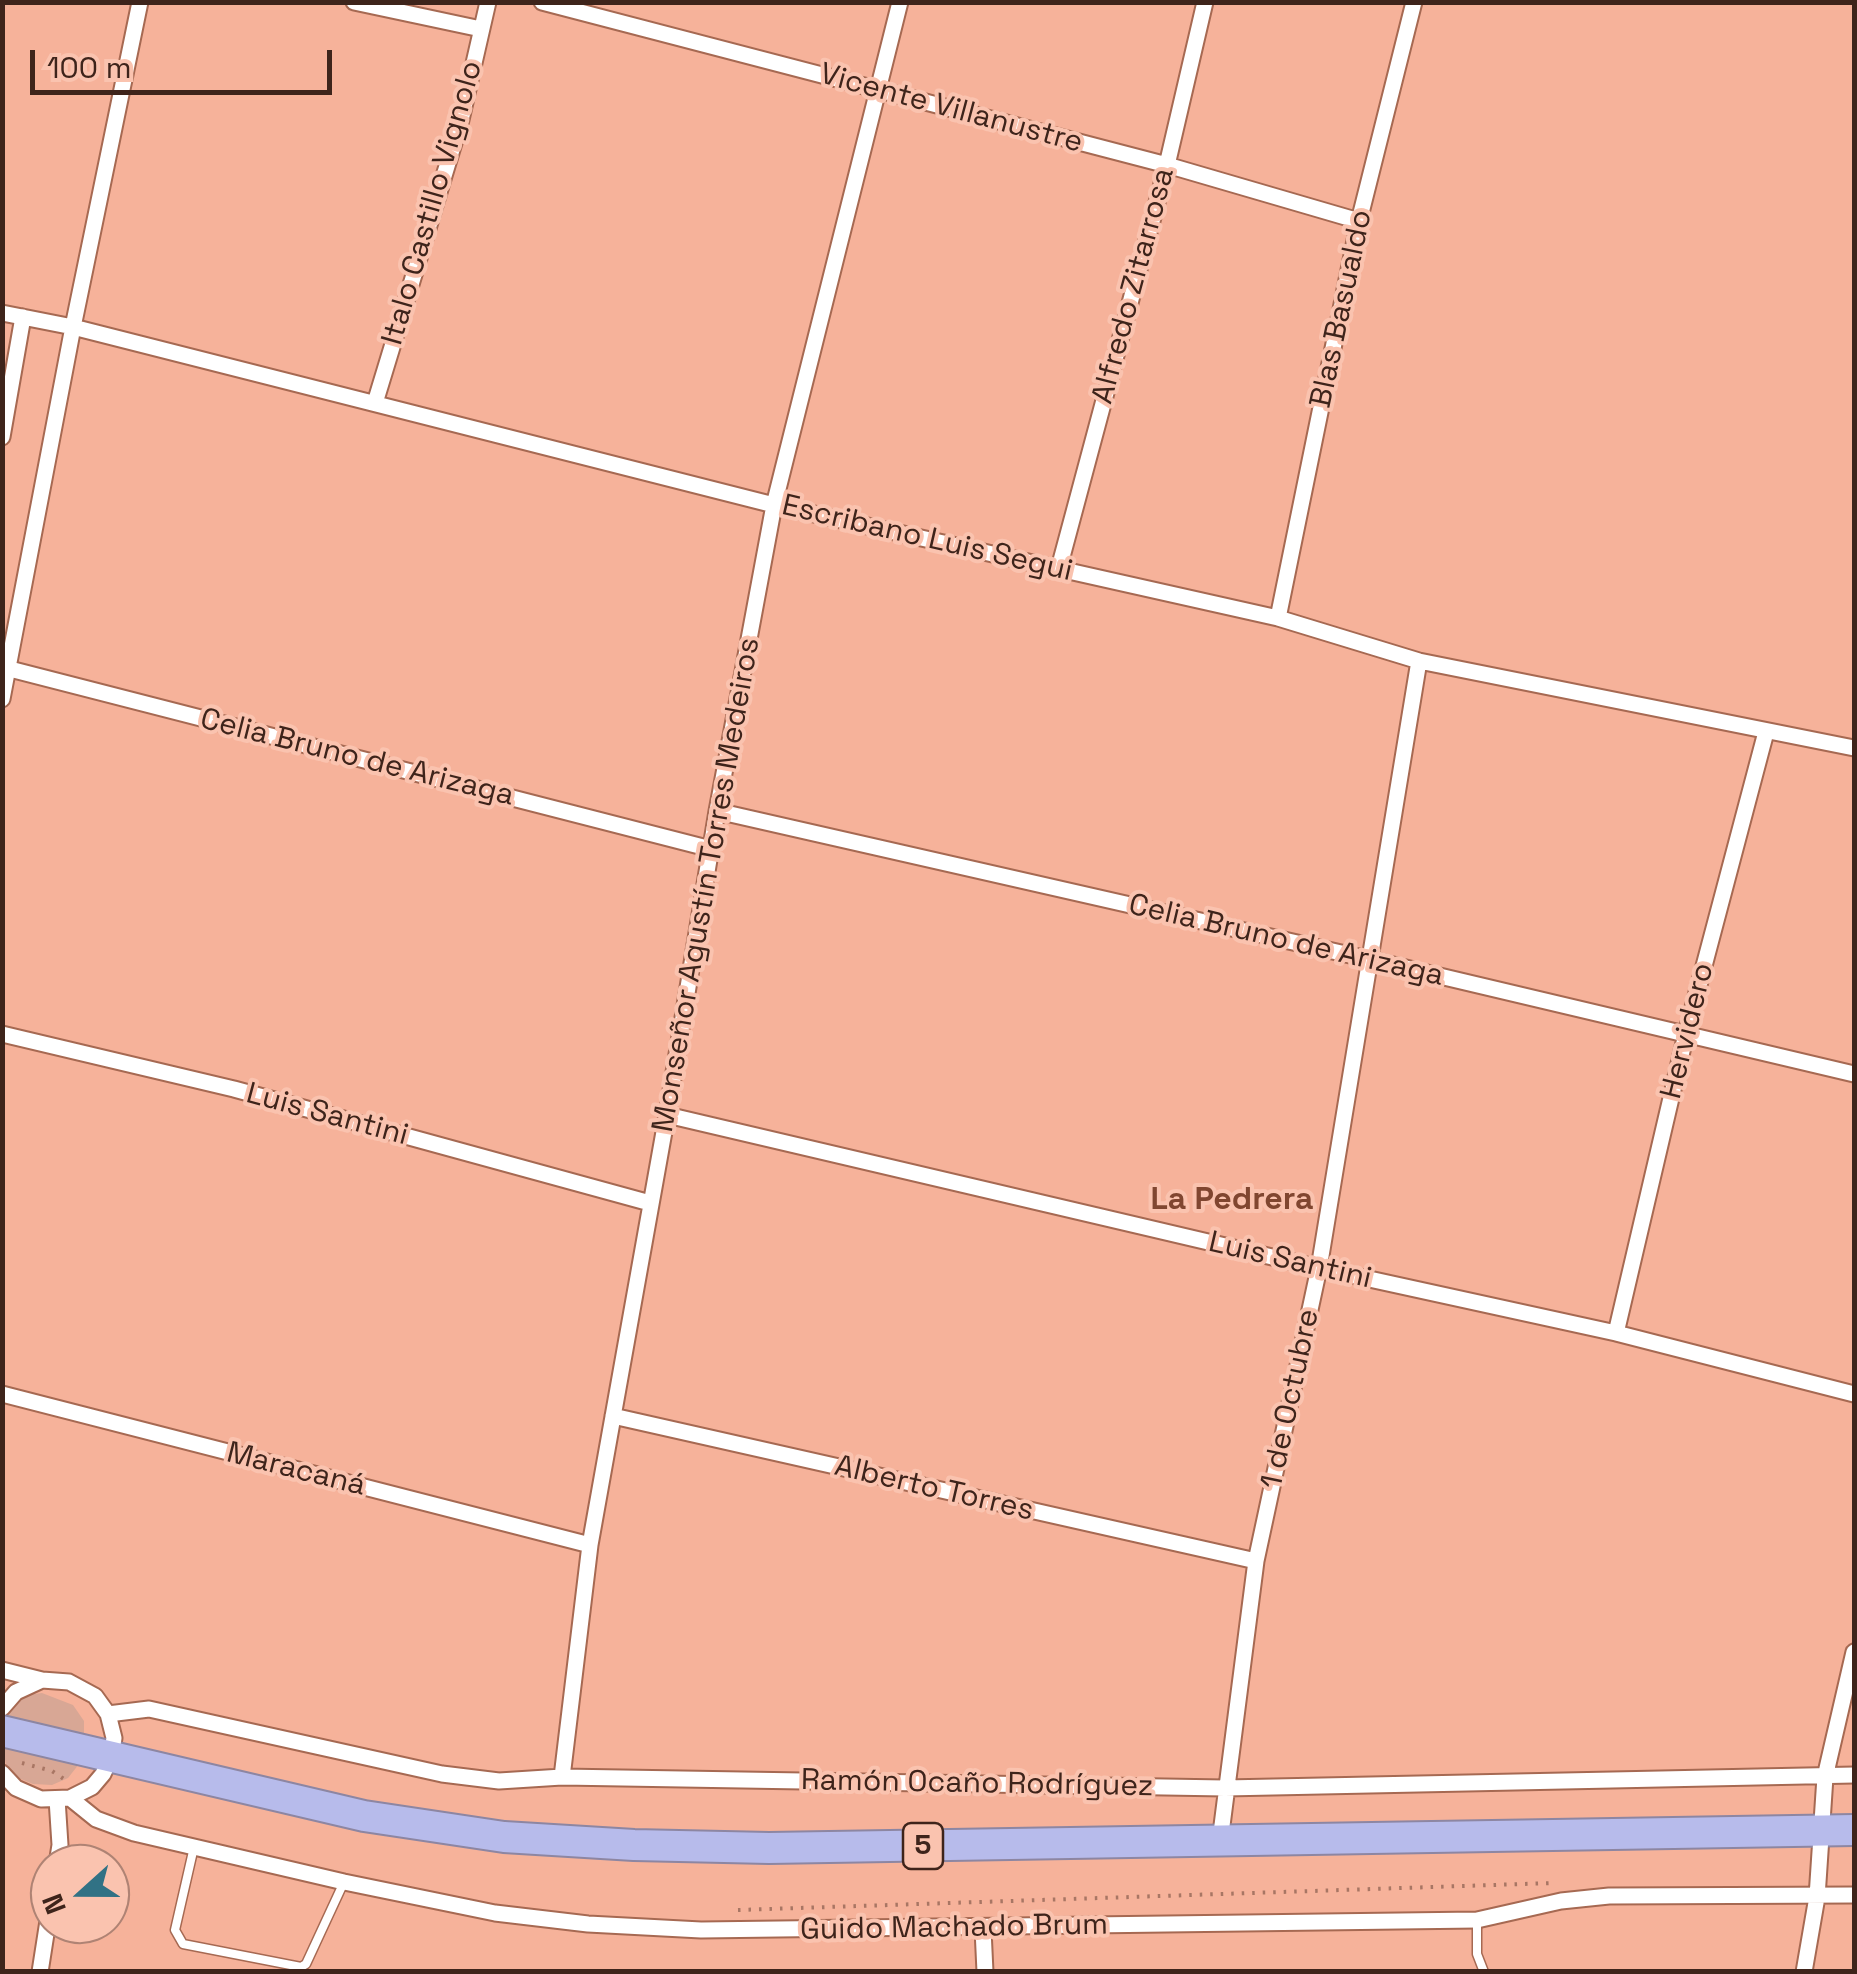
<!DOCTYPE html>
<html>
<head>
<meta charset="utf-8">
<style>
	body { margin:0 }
	#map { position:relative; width:1857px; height:1974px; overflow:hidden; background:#f6b29a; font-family:"Space Grotesk",sans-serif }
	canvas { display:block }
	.frame { position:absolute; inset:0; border:5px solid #3e241b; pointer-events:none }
	.north { position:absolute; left:30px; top:1844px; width:100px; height:100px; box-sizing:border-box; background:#fac3af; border:2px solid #af8374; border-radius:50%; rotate:249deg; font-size:28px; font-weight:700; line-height:40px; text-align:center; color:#3e241b }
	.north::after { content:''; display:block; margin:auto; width:35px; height:45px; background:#317285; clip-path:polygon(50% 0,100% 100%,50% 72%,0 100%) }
	.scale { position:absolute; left:30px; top:50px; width:302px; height:45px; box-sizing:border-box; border:5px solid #3e241b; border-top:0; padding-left:12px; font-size:30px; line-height:35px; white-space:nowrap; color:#3e241b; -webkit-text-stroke:8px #fac3af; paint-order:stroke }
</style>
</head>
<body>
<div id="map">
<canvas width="1857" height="1974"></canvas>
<div class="frame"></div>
<div class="north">N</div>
<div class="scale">100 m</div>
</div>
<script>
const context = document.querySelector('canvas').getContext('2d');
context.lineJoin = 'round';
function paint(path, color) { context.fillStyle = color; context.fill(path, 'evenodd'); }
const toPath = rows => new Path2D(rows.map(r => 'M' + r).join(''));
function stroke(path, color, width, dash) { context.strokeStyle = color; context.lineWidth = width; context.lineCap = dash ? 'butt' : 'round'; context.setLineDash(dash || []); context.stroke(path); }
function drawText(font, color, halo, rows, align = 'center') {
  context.font = font + ' "Space Grotesk",sans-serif'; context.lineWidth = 8; context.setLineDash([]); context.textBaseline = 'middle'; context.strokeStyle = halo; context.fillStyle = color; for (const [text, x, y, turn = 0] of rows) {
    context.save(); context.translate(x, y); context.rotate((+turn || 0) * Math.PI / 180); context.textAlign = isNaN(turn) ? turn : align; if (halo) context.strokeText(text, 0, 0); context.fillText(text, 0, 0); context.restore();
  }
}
paint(toPath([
	[42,1693,73,1705,84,1721,84,1736,8,1717,12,1705,26,1695],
	[3,1748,79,1764,68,1778,52,1785,33,1784,16,1777,6,1765]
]), '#d8a795');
const lane = toPath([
	[194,1847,175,1930,183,1944,301,1967,306,1964,344,1882],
	[1477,1920,1477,1954,1484,1972]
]);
const street = toPath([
	[354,2,481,29],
	[542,2,1167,165,1359,221],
	[2,313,73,327,774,505,1278,618,1419,661,1854,748],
	[375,403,461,120,488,2],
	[2,437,23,317],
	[1059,568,1167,165,1205,2],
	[1278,618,1359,221,1414,2],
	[2,667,711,849],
	[2,699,73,327,140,2],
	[717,811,1372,960,1854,1074],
	[2,1034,234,1089,650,1203],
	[667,1115,1319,1268,1616,1333,1854,1394],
	[1616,1333,1686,1034,1766,732],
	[2,1394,590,1545],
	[613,1416,1256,1561],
	[2,1670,42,1680],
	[2,1708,16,1692,42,1680,69,1682,95,1696,108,1714,114,1738,111,1757,103,1774,92,1787,70,1798,41,1799,16,1788,2,1773],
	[108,1714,149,1709,442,1774,499,1781,562,1777,1225,1788,1854,1775],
	[562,1777,590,1545,667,1115,717,811,774,505,900,2],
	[70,1798,96,1819,134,1833,344,1882,495,1913,588,1924,701,1930,1477,1920,1561,1901,1609,1896,1854,1895],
	[57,1799,60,1845,57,1864],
	[1220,1841,1256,1561,1319,1268,1419,661],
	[983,1929,985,1972],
	[40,1972,50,1908],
	[1804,1972,1817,1897,1825,1777,1854,1652]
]);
const highway = toPath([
	[2,1731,364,1816,504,1837,634,1845,769,1848,1854,1830]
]);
stroke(lane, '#a66952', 11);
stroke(street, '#a66952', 19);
stroke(highway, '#8d86a2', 34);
stroke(toPath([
	[22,1763,52,1771,64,1779],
	[738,1910,1553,1883]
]), '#a87664', 4, [2.5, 8]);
stroke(lane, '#fff', 8);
stroke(street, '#fff', 15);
stroke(highway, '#b7bbeb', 30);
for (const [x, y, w] of [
	[923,1846,40]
]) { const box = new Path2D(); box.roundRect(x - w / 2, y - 23, w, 46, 8); context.fillStyle = '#fac3af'; context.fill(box); stroke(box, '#3e241b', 2.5); }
drawText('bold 28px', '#3e241b', null, [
	["5",923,1846]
]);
drawText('30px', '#3e241b', '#fac3af', [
	["Vicente Villanustre",951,109,15],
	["Italo Castillo Vignolo",433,203,-74],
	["Alfredo Zitarrosa",1134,286,-75],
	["Blas Basualdo",1342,309,-78],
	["Escribano Luis Segui",927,539,13],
	["Celia Bruno de Arizaga",357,758,14],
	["Monseñor Agustín Torres Medeiros",707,885,-80],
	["Celia Bruno de Arizaga",1286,941,13],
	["Hervidero",1688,1031,-76],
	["Luis Santini",327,1115,15],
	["Luis Santini",1290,1261,13],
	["1 de Octubre",1291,1399,-78],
	["Maracaná",296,1470,14],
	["Alberto Torres",934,1489,13],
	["Ramón Ocaño Rodríguez",977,1784,1],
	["Guido Machado Brum",954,1928,-1]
]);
drawText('bold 32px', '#804630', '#fac3af', [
	["La Pedrera",1232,1200]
]);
</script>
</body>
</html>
